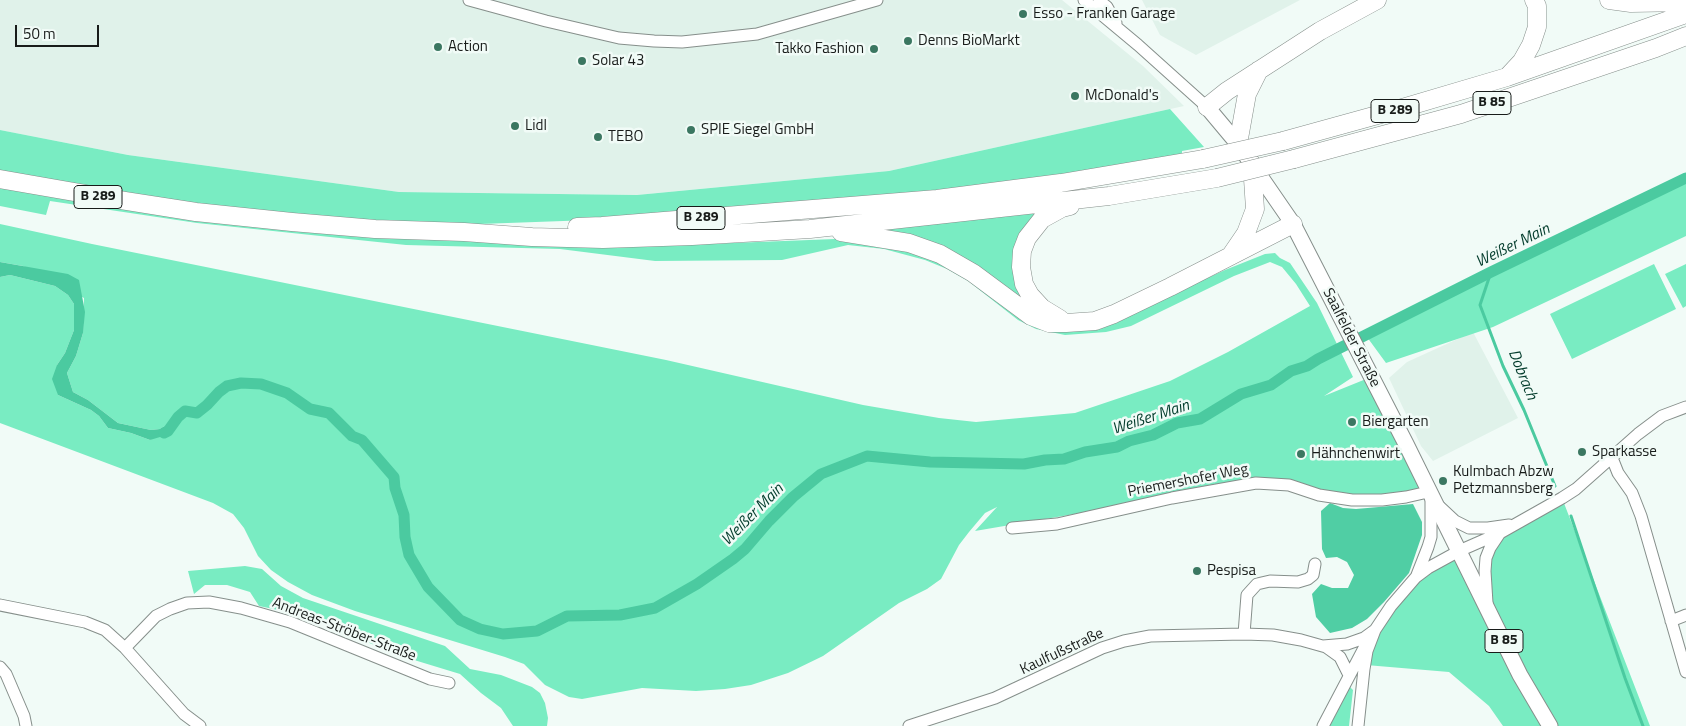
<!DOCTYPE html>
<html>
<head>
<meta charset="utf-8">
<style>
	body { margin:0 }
	#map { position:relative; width:1686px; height:726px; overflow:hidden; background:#f1fbf7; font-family:"Titillium Web",sans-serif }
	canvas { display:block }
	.scale { position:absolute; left:15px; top:25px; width:84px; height:22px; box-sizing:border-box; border:2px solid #181c1a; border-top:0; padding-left:6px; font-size:15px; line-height:18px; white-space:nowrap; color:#181c1a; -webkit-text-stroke:4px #f1fbf7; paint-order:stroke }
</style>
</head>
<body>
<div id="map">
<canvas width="1686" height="726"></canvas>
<div class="scale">50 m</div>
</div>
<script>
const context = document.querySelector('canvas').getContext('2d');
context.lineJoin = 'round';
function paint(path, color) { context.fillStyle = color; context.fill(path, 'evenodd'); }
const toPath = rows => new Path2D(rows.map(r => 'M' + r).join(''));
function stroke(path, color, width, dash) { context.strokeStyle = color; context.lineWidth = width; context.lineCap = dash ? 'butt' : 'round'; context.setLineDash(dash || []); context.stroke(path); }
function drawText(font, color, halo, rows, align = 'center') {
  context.font = font + ' "Titillium Web",sans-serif'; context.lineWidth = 5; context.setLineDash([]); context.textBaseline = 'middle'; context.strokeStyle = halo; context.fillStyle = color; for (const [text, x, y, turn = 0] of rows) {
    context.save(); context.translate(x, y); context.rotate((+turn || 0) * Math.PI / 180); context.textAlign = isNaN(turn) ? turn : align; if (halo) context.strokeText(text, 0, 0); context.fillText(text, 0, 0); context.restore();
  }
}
paint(toPath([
	[0,0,1062,0,1143,66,1184,106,889,171,637,195,399,192,128,155,0,130],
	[1142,0,1300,0,1196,55,1160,35],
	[1473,332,1518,418,1433,461,1421,446,1389,378,1407,362]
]), '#e0f2ea');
paint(toPath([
	[1170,109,1204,147,1182,151,1182,155,980,187,647,218,452,225,374,222,292,215,182,202,0,172,0,130,128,155,399,192,637,195,889,171],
	[1686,180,1686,236,1493,327,1386,363,1367,337],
	[0,185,99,204,637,245,681,245,835,239,866,241,917,251,1062,331,1080,331,1098,328,1225,270,1265,254,1275,253,1280,258,1290,263,1317,303,1353,377,1324,396,1371,377,1428,492,1386,500,1256,483,975,531,997,507,985,513,969,532,959,545,941,579,927,589,899,603,823,656,788,673,751,685,725,689,696,691,642,688,582,699,569,697,545,685,524,664,505,657,355,611,312,595,288,582,271,570,258,556,244,528,233,514,213,503,0,423,0,277,10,275,55,286,68,295,74,304,74,330,65,353,57,365,58,395,91,410,99,416,108,428,131,433,150,440,177,421,170,423,160,429,151,430,118,423,88,400,73,392,67,373,76,356,83,333,84,298,23,266,0,262,0,224,92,244,666,360,863,405,939,418,976,422,1075,413,1170,381,1228,352,1310,306,1296,284,1282,267,1270,262,1234,276,1131,326,1106,332,1065,335,1036,329,1018,320,968,281,947,269,925,260,884,249,848,245,782,260,655,261,560,249,406,245,197,223,50,201,46,215,0,206],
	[1041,207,1027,226,1030,303,874,228],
	[1654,264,1676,309,1572,359,1550,314],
	[1686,264,1686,306,1683,308,1665,274],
	[1562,498,1650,726,1503,726,1489,706,1449,672,1366,665,1375,630,1416,577,1459,551,1486,601,1486,558,1516,524],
	[245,566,262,569,281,586,303,598,445,646,470,669,501,675,532,687,540,693,545,703,548,718,547,726,513,726,501,708,481,693,460,674,401,656,302,615,259,606,250,592,227,585,205,585,194,594,188,571],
	[1350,687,1353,690,1349,726,1328,726,1335,716,1346,689]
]), '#79ecc2');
paint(toPath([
	[1330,503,1343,508,1356,509,1413,504,1422,522,1422,535,1409,573,1384,602,1367,619,1352,628,1330,633,1316,617,1312,594,1321,584,1332,588,1348,588,1354,575,1347,562,1337,557,1326,558,1322,549,1321,511]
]), '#50cea4');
paint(toPath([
	[0,262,68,274,79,280,85,312,83,333,76,356,67,373,73,392,88,400,118,423,151,430,160,429,170,423,178,421,170,434,150,440,131,433,108,428,99,416,91,410,58,395,52,379,57,365,65,353,74,330,74,304,68,295,55,286,10,275,0,277]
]), '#4bcaa0');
stroke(toPath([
	[1491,272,1480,305,1503,366,1524,410,1555,486],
	[1571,516,1625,678,1643,726]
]), '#4bcaa0', 3);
stroke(toPath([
	[164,433,168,431,178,417,185,411,197,413,207,405,219,392,227,386,241,383,261,384,287,393,310,409,329,413,352,436,362,440,394,477,395,488,404,515,405,537,409,555,428,587,460,620,480,629,503,634,537,631,567,616,620,615,655,608,697,584,733,559,745,549,769,521,793,497,821,474,867,456,930,462,1024,464,1045,460,1064,459,1085,452,1117,447,1129,441,1153,435,1177,423,1200,419,1241,394,1271,385,1291,371,1307,366,1318,359,1491,272,1686,178]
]), '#4bcaa0', 11);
const minor = toPath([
	[469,0,546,21,619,38,654,41,682,42,757,34,877,0],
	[1084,0,1138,45,1207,107],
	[1099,0,1107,7,1116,23],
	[1612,458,1618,473,1632,493,1641,516,1686,672],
	[1440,507,1455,521,1469,528,1488,528,1509,525],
	[1012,528,1057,524,1172,498,1256,483,1289,485,1319,495,1352,500,1382,500,1406,497,1428,492],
	[1417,575,1428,547,1431,537,1431,497],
	[1487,603,1485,571,1486,558,1490,548,1500,533],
	[0,605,85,622,105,630,125,648,184,714,200,726],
	[1671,621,1686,615],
	[1244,634,1247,595,1257,584,1270,581,1298,582,1308,579,1313,575,1315,564],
	[1323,646,1347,644,1364,638,1375,630],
	[125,648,156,616,170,609,187,603,209,602,241,608,290,622,430,679,449,683],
	[0,667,6,674,24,716,26,726],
	[909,726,995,698,1102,648,1124,641,1150,636,1244,634,1273,635,1301,640,1326,647,1340,657,1349,675],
	[1323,726,1364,648],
	[1358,726,1364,669,1367,651,1375,630,1391,606,1416,577,1428,568,1459,551,1500,533,1562,498,1576,489,1638,434,1662,416,1686,407]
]);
const major = toPath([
	[1207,107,1238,144,1293,224,1406,444,1520,675,1550,726]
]);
const highway = toPath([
	[1609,0,1631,3,1686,2],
	[1509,75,1522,61,1531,45,1537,27,1537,6,1534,0],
	[1207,107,1227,91,1320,31,1377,0],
	[1283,141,1399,109,1507,77,1686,14],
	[1238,144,1247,94,1259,70],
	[1294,159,1461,114,1656,48,1686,36],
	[0,179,126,201,196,212,292,222,375,229,464,232,532,237,603,239,692,236,810,229,1109,196,1217,178],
	[577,227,602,226,937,199,1061,183,1203,159],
	[841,232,909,243,940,254,973,273,1031,316,1049,323,1066,323,1095,321,1114,314,1170,287,1293,224],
	[1231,255,1246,233,1255,209,1252,164],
	[1060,319,1042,308,1030,295,1024,284,1021,267,1022,251,1027,238,1042,219,1062,208,1070,206]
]);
stroke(minor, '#868f8b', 13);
stroke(major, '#868f8b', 17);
stroke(highway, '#868f8b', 19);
stroke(minor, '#fff', 11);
stroke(major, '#fff', 15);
stroke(highway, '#fff', 18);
const highwayBridge = toPath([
	[1203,159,1283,141],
	[1217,178,1294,159]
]);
stroke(highwayBridge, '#868f8b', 19, []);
stroke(highwayBridge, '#fff', 18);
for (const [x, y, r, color] of [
	[1023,14,5,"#3b7761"],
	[908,41,5,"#3b7761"],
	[438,47,5,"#3b7761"],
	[874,49,5,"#3b7761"],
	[582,61,5,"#3b7761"],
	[1075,96,5,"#3b7761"],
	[515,126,5,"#3b7761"],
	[691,130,5,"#3b7761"],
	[598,137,5,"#3b7761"],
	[1352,422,5,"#3b7761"],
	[1582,452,5,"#3b7761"],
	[1301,454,5,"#3b7761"],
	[1443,481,5,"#3b7761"],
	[1197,571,5,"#3b7761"]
]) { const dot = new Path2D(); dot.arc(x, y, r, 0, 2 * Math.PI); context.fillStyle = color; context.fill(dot); stroke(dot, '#f1fbf7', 2); }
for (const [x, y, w] of [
	[1492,103,38],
	[1395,111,48],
	[98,197,48],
	[701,218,48],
	[1504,641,38]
]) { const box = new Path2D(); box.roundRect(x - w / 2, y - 11.5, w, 23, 4); context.fillStyle = '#f1fbf7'; context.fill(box); stroke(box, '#181c1a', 1); }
drawText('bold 14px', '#181c1a', null, [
	["B 85",1492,103],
	["B 289",1395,111],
	["B 289",98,197],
	["B 289",701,218],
	["B 85",1504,641]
]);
drawText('15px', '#181c1a', '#f1fbf7', [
	["Esso - Franken Garage",1033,14],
	["Denns BioMarkt",918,41],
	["Action",448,47],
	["Takko Fashion",864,49,"right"],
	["Solar 43",592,61],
	["McDonald's",1085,96],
	["Lidl",525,126],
	["SPIE Siegel GmbH",701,130],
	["TEBO",608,137],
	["Biergarten",1362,422],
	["Sparkasse",1592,452],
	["Hähnchenwirt",1311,454],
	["Kulmbach Abzw",1453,472],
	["Petzmannsberg",1453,489],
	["Pespisa",1207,571]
], 'left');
drawText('15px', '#181c1a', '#f1fbf7', [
	["Saalfelder Straße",1351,338,63],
	["Priemershofer Weg",1188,481,-11],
	["Andreas-Ströber-Straße",344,630,21],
	["Kaulfußstraße",1062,652,-25]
]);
drawText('italic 16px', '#043d2d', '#f1fbf7', [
	["Weißer Main",1513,246,-26],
	["Dobrach",1522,375,68],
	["Weißer Main",1151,418,-18],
	["Weißer Main",753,515,-45]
]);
</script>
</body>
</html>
